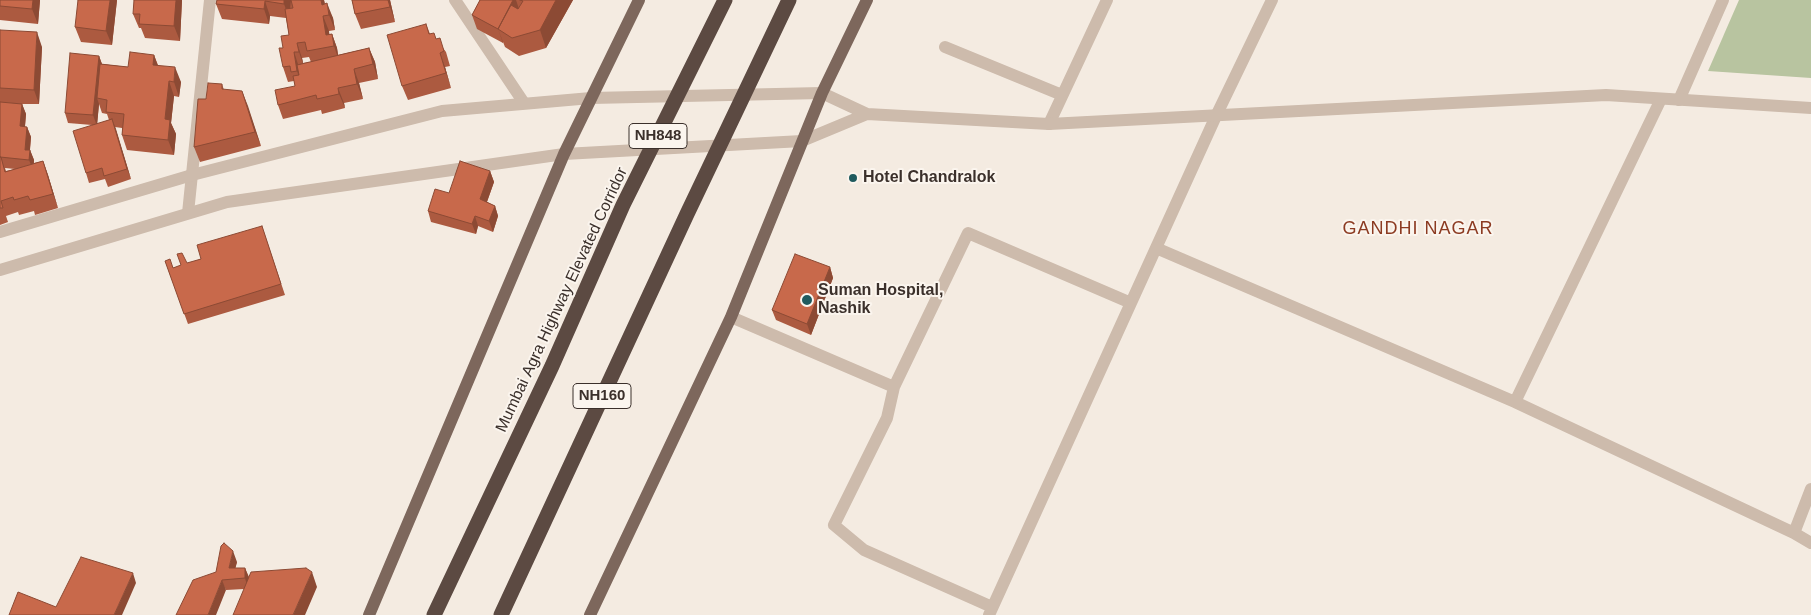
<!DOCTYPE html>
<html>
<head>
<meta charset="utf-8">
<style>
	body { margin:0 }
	canvas { display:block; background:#f4ebe1 }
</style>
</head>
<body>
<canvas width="1811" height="615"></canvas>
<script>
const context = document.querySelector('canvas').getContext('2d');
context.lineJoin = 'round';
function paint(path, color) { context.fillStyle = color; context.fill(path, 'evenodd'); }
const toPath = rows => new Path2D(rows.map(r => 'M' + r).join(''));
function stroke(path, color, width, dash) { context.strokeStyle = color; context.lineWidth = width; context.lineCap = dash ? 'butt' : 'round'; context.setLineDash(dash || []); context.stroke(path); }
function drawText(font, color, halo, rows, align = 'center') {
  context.font = font + ' Helvetica,sans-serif'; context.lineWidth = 4; context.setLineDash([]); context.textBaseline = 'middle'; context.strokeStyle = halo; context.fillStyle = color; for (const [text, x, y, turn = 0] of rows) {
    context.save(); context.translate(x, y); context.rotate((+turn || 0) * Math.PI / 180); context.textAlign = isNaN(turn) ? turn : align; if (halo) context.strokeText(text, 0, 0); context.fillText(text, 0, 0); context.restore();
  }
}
paint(toPath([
	[1739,0,1811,0,1811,78,1708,71]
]), '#b8c4a0');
stroke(toPath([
	[455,0,524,103],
	[945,47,1062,95],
	[1679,100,1723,0],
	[1049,124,1107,0],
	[188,213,210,0],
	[1156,248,1515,402,1794,533,1811,543],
	[731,317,894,387],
	[1515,402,1661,99],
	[1794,533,1811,489],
	[992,607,864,550,834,525,887,418,894,387,968,233,1131,303],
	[989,615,1216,116,1272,0]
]), '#cdbbac', 12);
stroke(toPath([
	[0,232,192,175,442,111,591,98,822,93,867,114,1049,124,1606,95,1811,108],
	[0,270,227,202,564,154,802,141,867,114]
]), '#cdbbac', 12);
stroke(toPath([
	[369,615,564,154,639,0],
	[590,615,731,317,822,93,867,0]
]), '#7d675c', 12);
stroke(toPath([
	[434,615,552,366,623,205,725,0],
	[501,615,687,214,789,0]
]), '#5c4a42', 15);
paint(toPath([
	[0,0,40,0,38,24,0,20],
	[117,0,112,45,81,42,75,27],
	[182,0,180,41,145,38,141,28,139,28,133,14],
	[217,0,324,0,325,4,333,18,335,30,329,31,329,34,332,34,337,48,338,55,369,48,375,62,378,79,359,83,363,99,344,103,345,108,322,114,321,110,283,119,278,105,295,86,294,81,288,82,283,67,283,48,289,35,286,18,270,16,269,24,222,19,216,4],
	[309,57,311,62,303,63,302,58],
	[352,0,390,0,395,22,361,29,355,14],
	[480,0,573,0,546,48,519,56,505,47,503,42,503,43,477,29,472,15],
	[426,24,430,34,436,39,446,52,450,66,445,67,451,88,408,100,402,86],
	[0,30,42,47,39,104,22,104,26,114,25,127,27,127,31,137,30,150,34,160,34,163,43,161,48,175,58,208,35,215,34,211,19,215,18,212,6,216,8,222,0,225],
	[5,168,15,169,6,171],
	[154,55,158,65,181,82,179,97,174,96,171,123,176,134,174,155,127,150,122,135,122,128,115,127,131,179,108,187,105,179,89,183,86,173,92,125,68,123,65,113,99,56,102,64,128,67],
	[99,104,102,113,107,114,109,120,97,124],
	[222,84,224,90,242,91,261,146,200,162,194,147,206,99],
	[490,171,494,182,487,202,495,206,498,216,493,232,478,226,476,234,431,222,428,211,449,193],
	[262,226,285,295,188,324,165,261,173,268,201,259],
	[830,267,833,278,811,335,776,320,772,310],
	[237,562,235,568,245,568,249,577,317,587,244,589,226,590,216,572]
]), '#ac5a40');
paint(toPath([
	[33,0,40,0,38,24,32,9],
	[110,0,117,0,112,45,106,31],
	[176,0,182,0,180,41,174,26],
	[284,0,291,0,289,18,284,4],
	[321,0,324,0,327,16,322,5],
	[388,0,390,0,395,22,390,7],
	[513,0,516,0,520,12,498,29,503,42,503,43,498,29],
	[556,0,573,0,546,48,540,30],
	[265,1,270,16,269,24,264,9],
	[327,3,333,18,335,30,329,15],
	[323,16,329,31,331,47,326,35],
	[37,32,42,47,39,104,34,90],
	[332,34,337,48,339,61,334,46],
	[297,43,302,58,304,67,299,52],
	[369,48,375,62,378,79,373,64],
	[294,52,299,67,302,86,297,71],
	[440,53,445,67,451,88,446,73],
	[154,55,159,69,153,65],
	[99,56,103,67,97,98,99,104,97,126,93,115],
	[175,67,181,82,179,97,174,82],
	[354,69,359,83,363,99,357,84],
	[169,81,174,96,171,123,176,134,174,155,168,140,165,119],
	[338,88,344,103,345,108,339,94],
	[242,91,248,106,261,146,255,132],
	[22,104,26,114,24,136,20,126],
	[112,119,116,129,131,179,127,169],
	[27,127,31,137,29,159,30,150,34,160,33,170,25,150],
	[43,161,48,175,58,208,53,194],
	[490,171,494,182,484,210,480,199],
	[495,206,498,216,493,232,489,221],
	[475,216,478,226,476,234,472,224],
	[830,267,833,278,811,335,807,324],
	[233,551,237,562,233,578,229,568],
	[245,568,249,578,248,589,245,578],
	[312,572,317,587,305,615,293,615],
	[133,573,136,583,122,615,114,615],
	[222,580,226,590,216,615,208,615]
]), '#8c4a34');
const building = toPath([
	[0,0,33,0,32,9,0,6,0,0],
	[78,0,110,0,106,31,75,27,78,0],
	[134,0,176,0,174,26,139,24,140,14,133,14,134,0],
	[217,0,284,0,284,4,265,1,264,9,216,4,217,0],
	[291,0,321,0,322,5,327,3,329,15,323,16,326,35,332,34,334,46,307,51,305,42,297,43,299,52,294,52,297,71,291,72,290,66,283,67,279,48,283,48,281,36,289,35,285,9,293,8,291,0],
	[352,0,388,0,390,7,355,14,352,0],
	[480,0,513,0,498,29,472,15,480,0],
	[520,0,556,0,540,30,512,38,498,29,511,5,518,9,523,1,520,0],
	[426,24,429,34,434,33,436,39,440,38,444,51,440,53,446,73,402,86,387,35,426,24],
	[0,30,37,32,34,90,0,88,0,30],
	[369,48,373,64,354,69,357,84,338,88,339,94,317,99,316,95,278,105,275,90,295,86,293,76,299,75,297,65,369,48],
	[130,52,154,55,153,65,175,67,174,82,169,81,165,119,170,120,168,140,122,135,124,114,106,112,107,100,97,98,100,64,128,67,130,52],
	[70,53,99,56,93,115,65,113,70,53],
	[208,83,222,84,222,89,242,91,255,132,194,147,198,99,206,99,208,83],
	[0,102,22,104,20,126,27,127,25,150,30,150,29,160,0,157,0,102],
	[112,119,127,169,104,176,102,168,86,173,73,131,112,119],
	[0,157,1,157,5,172,43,161,53,194,30,200,28,196,14,200,13,197,1,201,3,208,0,208,0,157],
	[460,161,490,171,480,199,495,206,489,221,475,216,472,224,428,211,435,189,449,193,460,161],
	[262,226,281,284,184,314,165,261,170,259,173,268,181,265,177,254,182,253,187,263,201,259,197,245,262,226],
	[795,254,830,267,807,324,772,310,795,254],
	[224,543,233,551,229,568,245,568,245,578,222,580,208,615,176,615,193,580,216,572,221,546,224,543],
	[81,557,133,573,114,615,9,615,18,592,56,607,81,557],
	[306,568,312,572,293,615,233,615,251,572,306,568]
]);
paint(building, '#c8694b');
stroke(building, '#8c4a34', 1);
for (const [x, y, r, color] of [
	[853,178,5,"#1f5a5e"],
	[807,300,6,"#1f5a5e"]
]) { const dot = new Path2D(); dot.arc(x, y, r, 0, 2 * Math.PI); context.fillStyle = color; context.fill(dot); stroke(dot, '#fbf5ee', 2); }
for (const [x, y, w] of [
	[658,136,58],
	[602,396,58]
]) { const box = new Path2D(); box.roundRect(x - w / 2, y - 12.5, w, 25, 4); context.fillStyle = '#fbf5ee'; context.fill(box); stroke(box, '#3b302b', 1); }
drawText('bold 15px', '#3b302b', null, [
	["NH848",658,136],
	["NH160",602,396]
]);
drawText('bold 16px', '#3b302b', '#fbf5ee', [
	["Hotel Chandralok",863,178],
	["Suman Hospital,",818,291],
	["Nashik",818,309]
], 'left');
drawText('16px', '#3b302b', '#fbf5ee', [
	["Mumbai Agra Highway Elevated Corridor",562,300,-65]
]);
context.letterSpacing = '1px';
drawText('18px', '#8c3b22', '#fbf5ee', [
	["GANDHI NAGAR",1418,229]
]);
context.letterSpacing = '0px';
</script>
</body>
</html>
